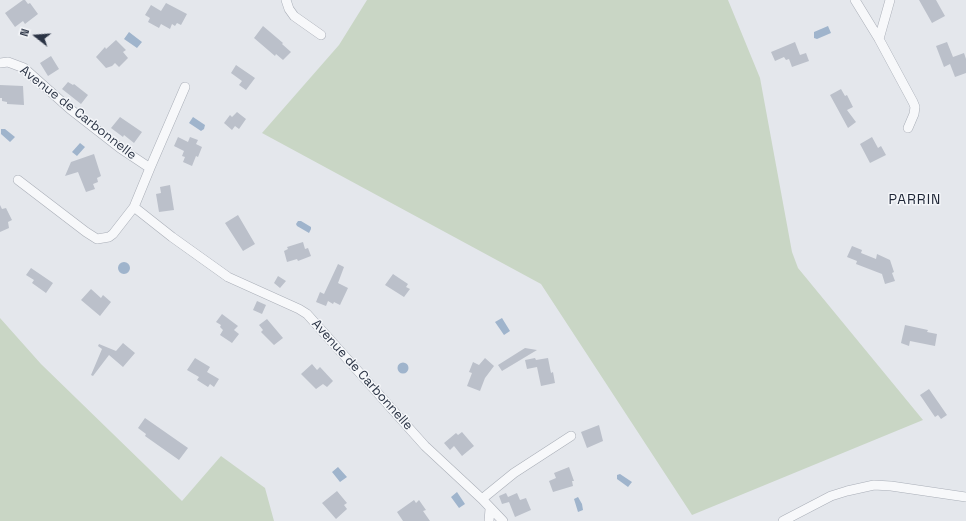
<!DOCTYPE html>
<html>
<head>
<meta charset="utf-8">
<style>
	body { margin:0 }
	#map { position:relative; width:966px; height:521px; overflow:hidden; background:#e4e7ec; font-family:"Space Grotesk",sans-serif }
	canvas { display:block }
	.north { position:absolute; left:16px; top:16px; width:40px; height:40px; -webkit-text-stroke:3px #f4f6f9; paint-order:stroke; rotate:287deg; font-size:11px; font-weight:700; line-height:16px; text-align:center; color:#2b3445 }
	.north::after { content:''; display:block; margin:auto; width:14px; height:18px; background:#2b3445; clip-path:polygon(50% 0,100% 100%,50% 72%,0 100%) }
</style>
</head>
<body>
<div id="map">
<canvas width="966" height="521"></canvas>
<div class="north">N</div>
</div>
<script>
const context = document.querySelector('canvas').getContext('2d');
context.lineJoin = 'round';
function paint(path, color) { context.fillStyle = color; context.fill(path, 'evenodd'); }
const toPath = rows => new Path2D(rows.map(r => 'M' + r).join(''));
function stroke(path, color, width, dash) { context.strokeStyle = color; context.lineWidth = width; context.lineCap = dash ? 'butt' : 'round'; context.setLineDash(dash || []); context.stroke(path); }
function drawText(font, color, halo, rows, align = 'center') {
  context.font = font + ' "Space Grotesk",sans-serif'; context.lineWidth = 3; context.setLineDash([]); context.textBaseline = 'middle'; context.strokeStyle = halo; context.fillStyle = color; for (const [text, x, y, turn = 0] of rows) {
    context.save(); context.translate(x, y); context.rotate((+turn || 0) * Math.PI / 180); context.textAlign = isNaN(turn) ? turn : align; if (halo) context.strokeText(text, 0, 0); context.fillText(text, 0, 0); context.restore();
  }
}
paint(toPath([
	[367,0,728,0,760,78,792,252,798,268,923,420,692,515,541,284,262,133,339,45],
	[0,318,41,364,182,501,221,456,265,488,274,521,0,521]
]), '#c9d6c5');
paint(toPath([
	[828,26,831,33,817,39,814,38,814,32],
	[129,32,142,42,137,48,124,39],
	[193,117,205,125,204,129,201,131,189,123],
	[1,129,5,129,15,137,10,142,1,134],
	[80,143,85,147,77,156,72,152],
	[298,221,301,221,311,227,311,229,309,233,297,226,296,224],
	'118 268a6 6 0 1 1 12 0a6 6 0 1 1-12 0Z',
	[502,318,510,331,504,335,495,322],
	'397.5 368a5.5 5.5 0 1 1 11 0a5.5 5.5 0 1 1-11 0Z',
	[338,467,347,477,340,482,332,472],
	[620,474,632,482,628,487,617,479,617,475],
	[457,492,465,504,459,508,451,497],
	[578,497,582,504,583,510,578,512,574,499]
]), '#9fb4cc');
paint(toPath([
	[23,0,25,0,28,4,30,3,38,14,25,24,23,21,15,27,5,13],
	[919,0,936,0,945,16,932,23],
	[166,3,187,14,181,25,177,23,175,26,172,24,170,29,161,24,159,28,148,22,150,18,145,15,151,5,161,11],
	[263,26,283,43,282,44,291,52,283,60,276,54,275,56,254,38],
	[116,40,126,50,123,52,128,58,119,67,115,63,112,66,106,68,96,57,105,47,106,49],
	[795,42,800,55,806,53,809,61,792,67,789,59,786,60,784,57,775,61,771,52],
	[947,42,953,57,964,53,966,59,966,73,955,77,950,64,944,67,936,46],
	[51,56,59,69,48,76,40,63],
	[236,65,255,78,246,90,239,85,242,81,231,73],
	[68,82,73,85,74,84,88,95,81,104,62,89],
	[0,85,23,86,24,105,7,104,7,102,2,101,2,98,0,98],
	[841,89,845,96,847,95,853,107,847,110,856,122,848,128,830,95],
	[237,112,246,119,239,129,235,126,232,130,224,123,230,115,232,117],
	[120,117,142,132,134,143,124,135,123,137,111,128],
	[178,137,188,142,190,137,198,140,196,144,202,147,198,157,196,156,192,166,183,162,185,157,182,156,184,151,174,146],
	[872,137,878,148,881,146,886,155,870,163,860,144],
	[94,154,101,176,97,178,98,182,93,184,95,189,86,192,78,172,65,176,71,162],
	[170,185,174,210,159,212,156,194,161,193,160,187],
	[0,205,2,209,6,208,12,220,8,222,9,228,0,232],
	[238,215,255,244,243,251,225,223],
	[303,242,305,249,308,248,311,256,298,261,297,259,287,262,284,251,288,249,287,247],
	[852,246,862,250,861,253,876,259,877,254,890,260,894,272,892,273,895,281,885,284,882,274,856,264,857,261,847,257],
	[338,264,344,267,338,283,348,288,340,305,334,302,333,304,328,301,326,306,316,302,320,292,324,294],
	[31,268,53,283,46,293,32,283,34,280,26,275],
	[393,274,408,284,406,287,410,289,404,297,385,285],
	[278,276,286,281,280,288,274,283],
	[91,289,101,298,103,295,111,302,100,316,81,300],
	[257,301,266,305,262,314,253,310],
	[222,314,238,326,234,330,239,334,232,343,220,335,223,330,220,327,221,325,216,322],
	[267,319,283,338,274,345,261,332,263,330,259,325],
	[905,325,928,330,927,332,937,334,935,346,910,341,909,346,901,343],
	[123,343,135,353,123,367,109,355,93,376,91,375,102,349,98,346,99,344,116,351],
	[525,348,537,350,502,371,498,365],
	[195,358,210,367,207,372,219,379,214,387,210,384,208,387,197,380,199,377,187,370],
	[485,358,494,366,485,378,480,391,467,386,472,373,469,372,473,362,479,365],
	[535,358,536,360,548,358,551,373,553,372,555,383,541,386,537,367,527,369,525,360],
	[312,364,317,370,320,367,333,381,327,387,323,384,316,389,301,374],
	[929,389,947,415,941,419,938,415,935,417,920,395],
	[145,418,188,448,179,460,145,436,146,434,138,428],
	[599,425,603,441,587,448,581,432],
	[462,432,474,446,462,456,454,446,450,450,444,443,456,433,458,435],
	[569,467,574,481,572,481,573,486,553,492,549,481,556,478,554,473],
	[337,491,347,503,344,505,347,509,336,519,322,503],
	[506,493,508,497,517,493,520,500,526,498,531,510,515,517,509,502,502,504,499,496],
	[414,500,416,503,419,500,426,510,423,511,430,521,403,521,397,512]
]), '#bbc0ca');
const minor = toPath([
	[286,0,289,9,294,16,321,35],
	[855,0,879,39,913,102,915,107,914,114,908,128],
	[879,39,890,0],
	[0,63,8,62,24,68,70,109,120,148,150,168,134,207,172,237,228,277,299,309,307,314,425,446,482,499,503,521],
	[150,168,185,87],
	[18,180,86,232,97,239,109,237,113,234,134,207],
	[482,499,514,473,571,436],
	[489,521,490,509],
	[783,521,831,496,847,491,874,485,891,486,966,497]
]);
stroke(minor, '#a9aeb7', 10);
stroke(minor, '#f7f8fa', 9);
drawText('13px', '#2b3445', '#f4f6f9', [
	["Avenue de Carbonnelle",78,113,38],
	["Avenue de Carbonnelle",362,375,48]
]);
context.letterSpacing = '1px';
drawText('14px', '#1d2536', '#f4f6f9', [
	["PARRIN",915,200]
]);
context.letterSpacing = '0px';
</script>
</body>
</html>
